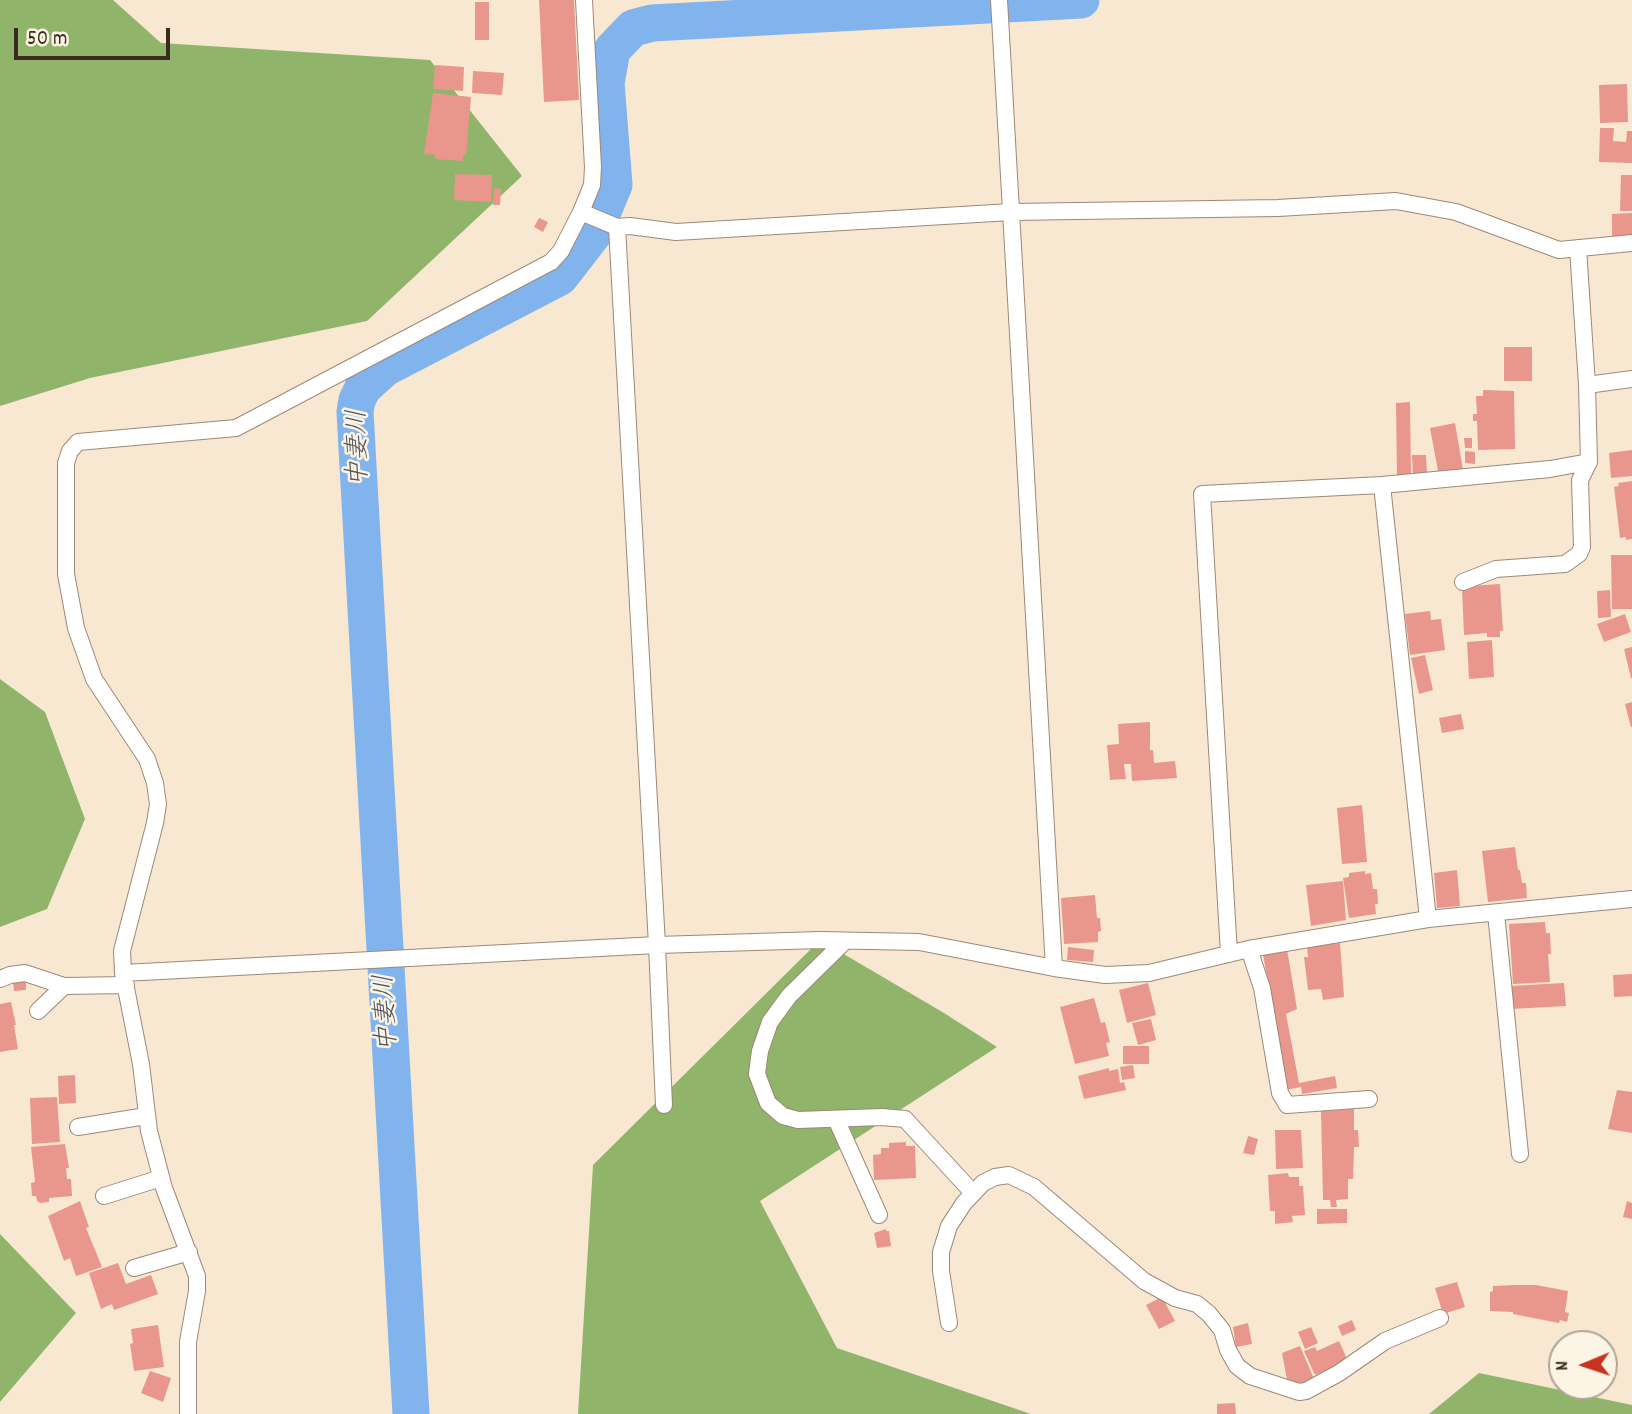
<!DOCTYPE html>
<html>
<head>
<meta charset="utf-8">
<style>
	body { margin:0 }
	#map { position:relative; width:1632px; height:1414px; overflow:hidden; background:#f8e8d2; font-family:Dekko,sans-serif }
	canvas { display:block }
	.north { position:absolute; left:1548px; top:1330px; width:70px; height:70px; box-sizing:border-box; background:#fcf5e5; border:2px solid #afa495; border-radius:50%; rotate:268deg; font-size:19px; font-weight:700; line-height:28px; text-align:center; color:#3b2a1e }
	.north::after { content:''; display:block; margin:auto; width:24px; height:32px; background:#c8321e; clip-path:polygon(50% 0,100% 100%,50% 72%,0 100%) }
	.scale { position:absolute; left:14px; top:28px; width:156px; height:32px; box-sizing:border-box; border:4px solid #3b2a1e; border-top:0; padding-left:9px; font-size:21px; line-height:24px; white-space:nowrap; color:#3b2a1e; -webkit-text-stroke:5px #fcf5e5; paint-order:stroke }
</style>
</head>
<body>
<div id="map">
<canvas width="1632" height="1414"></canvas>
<div class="north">N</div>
<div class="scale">50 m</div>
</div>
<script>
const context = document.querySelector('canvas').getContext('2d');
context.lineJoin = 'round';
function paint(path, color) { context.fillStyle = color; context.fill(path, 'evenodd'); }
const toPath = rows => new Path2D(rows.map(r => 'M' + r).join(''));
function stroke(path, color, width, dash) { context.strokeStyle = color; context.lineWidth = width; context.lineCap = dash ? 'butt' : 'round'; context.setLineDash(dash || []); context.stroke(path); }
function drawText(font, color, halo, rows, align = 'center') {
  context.font = font + ' Dekko,"Klee One",sans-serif'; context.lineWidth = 5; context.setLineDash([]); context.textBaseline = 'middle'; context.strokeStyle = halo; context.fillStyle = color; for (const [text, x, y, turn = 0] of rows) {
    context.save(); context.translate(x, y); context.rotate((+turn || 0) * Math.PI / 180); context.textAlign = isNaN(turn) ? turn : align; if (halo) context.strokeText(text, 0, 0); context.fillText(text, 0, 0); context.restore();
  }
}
paint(toPath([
	[0,0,113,0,161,43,430,60,522,176,367,321,90,378,0,406],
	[0,679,45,712,85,819,47,909,0,927],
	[820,940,944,1013,997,1047,760,1201,837,1348,1031,1414,578,1414,593,1165],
	[0,1234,76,1313,0,1402],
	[1479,1373,1632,1405,1632,1414,1429,1414]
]), '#90b56a');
stroke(toPath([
	[411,1414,355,412,357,400,363,388,385,368,560,277,594,233,614,185,606,83,612,50,633,28,652,23,1081,0]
]), '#81b3ed', 37);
paint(toPath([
	[539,0,574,0,579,100,544,102],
	[475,2,489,2,489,40,475,40],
	[435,65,464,67,463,91,433,89],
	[473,71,504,73,502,95,472,93],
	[1627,84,1628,122,1600,123,1599,85],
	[433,93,471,97,466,155,463,155,463,161,435,159,435,155,424,154],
	[1600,128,1614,128,1613,141,1626,142,1627,131,1632,131,1632,163,1599,162],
	[455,174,492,175,491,202,454,200],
	[1621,175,1632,175,1632,211,1620,211],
	[494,188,501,189,500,205,493,205],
	[1632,213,1632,235,1630,235,1630,239,1612,239,1612,214],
	[539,218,548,222,543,232,534,227],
	[1504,347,1532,347,1532,381,1504,381],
	[1483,390,1514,391,1515,449,1478,450,1477,421,1473,421,1473,414,1477,414,1476,396,1483,396],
	[1410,402,1411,476,1397,477,1396,403],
	[1455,423,1463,470,1443,473,1442,471,1438,471,1430,428],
	[1464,438,1472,438,1472,448,1465,448],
	[1632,450,1632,476,1611,478,1609,453],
	[1465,451,1475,452,1475,464,1465,463],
	[1412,455,1426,455,1427,475,1413,476],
	[1632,481,1632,539,1626,540,1626,537,1620,538,1614,487,1619,486,1618,483],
	[1611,555,1632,555,1632,609,1612,609],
	[1500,584,1503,631,1500,631,1500,637,1487,637,1487,633,1464,635,1462,589,1468,589,1468,586],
	[1610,590,1611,617,1598,618,1597,591],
	[1430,611,1431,620,1441,619,1445,650,1410,655,1405,614],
	[1625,614,1631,632,1604,642,1597,624],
	[1492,640,1494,677,1469,679,1467,642],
	[1632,647,1632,678,1631,678,1624,649],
	[1425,655,1433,690,1419,694,1411,658],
	[1632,702,1632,727,1631,727,1625,704],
	[1461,714,1464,729,1442,733,1439,718],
	[1150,722,1150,750,1153,750,1154,763,1175,761,1177,778,1132,781,1131,764,1124,764,1126,779,1110,780,1107,745,1119,744,1118,724],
	[1362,805,1367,862,1342,864,1337,808],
	[1515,847,1518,870,1520,870,1522,883,1526,883,1527,898,1488,902,1482,851],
	[1457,870,1460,906,1437,908,1434,873],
	[1365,871,1365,874,1371,873,1373,889,1377,889,1378,904,1375,904,1376,914,1349,918,1343,878,1349,877,1349,873],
	[1343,881,1346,920,1311,926,1306,885],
	[1095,895,1097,918,1100,918,1101,931,1098,932,1098,942,1064,944,1061,898],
	[1545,922,1546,933,1550,933,1551,954,1548,954,1550,982,1513,984,1509,924],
	[1340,943,1344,997,1323,1000,1321,989,1308,990,1304,957,1308,957,1307,947],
	[1068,947,1094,950,1093,962,1067,960],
	[1287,949,1297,1009,1286,1014,1299,1083,1335,1076,1337,1088,1302,1094,1301,1087,1286,1090,1263,954],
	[1632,974,1632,996,1614,997,1613,975],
	[13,981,26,981,26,990,14,991],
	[1148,983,1156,1015,1127,1023,1119,990],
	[1564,983,1566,1006,1511,1009,1510,986],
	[1094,998,1101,1023,1105,1022,1110,1042,1106,1043,1109,1056,1075,1064,1060,1007],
	[11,1002,16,1025,14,1025,18,1049,0,1052,0,1004],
	[1151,1019,1156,1040,1138,1045,1132,1023],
	[1123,1046,1149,1046,1149,1064,1123,1064],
	[1133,1065,1135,1078,1122,1080,1120,1067],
	[1109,1068,1109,1071,1118,1069,1120,1083,1124,1082,1126,1090,1084,1099,1078,1076],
	[75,1075,76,1103,59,1104,58,1076],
	[1617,1090,1632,1092,1632,1133,1608,1129],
	[57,1097,60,1142,32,1144,30,1098],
	[1354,1109,1354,1130,1358,1130,1359,1147,1354,1147,1353,1179,1348,1179,1348,1199,1336,1200,1337,1207,1331,1207,1330,1200,1323,1200,1321,1111],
	[1275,1130,1301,1130,1303,1168,1276,1169],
	[1248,1136,1258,1139,1254,1155,1243,1153],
	[906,1142,906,1146,915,1146,916,1178,874,1180,873,1155,881,1154,881,1148,889,1148,889,1143],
	[65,1144,69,1168,66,1168,67,1179,71,1179,72,1196,49,1198,49,1202,40,1203,37,1201,36,1196,32,1196,31,1183,35,1182,31,1147],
	[1288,1173,1289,1177,1299,1177,1299,1186,1303,1186,1305,1215,1292,1216,1293,1222,1275,1224,1275,1211,1270,1211,1268,1175],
	[80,1201,89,1227,86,1228,102,1267,76,1276,70,1258,64,1261,48,1216],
	[1627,1201,1632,1203,1632,1219,1623,1217],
	[1317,1209,1347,1209,1347,1223,1317,1224],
	[886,1229,886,1231,889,1231,891,1246,877,1248,874,1233],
	[118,1263,126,1284,151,1275,158,1294,114,1310,112,1304,101,1309,89,1273],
	[1457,1282,1465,1307,1443,1314,1435,1288],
	[1514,1285,1536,1285,1568,1291,1565,1312,1569,1313,1567,1322,1560,1320,1559,1323,1513,1314,1513,1312,1490,1311,1490,1292,1493,1291,1493,1286],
	[1162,1297,1175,1321,1159,1329,1146,1305],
	[1352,1320,1356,1330,1342,1336,1338,1326],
	[1248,1323,1252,1344,1236,1347,1233,1327],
	[158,1325,164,1367,134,1371,130,1344,133,1343,131,1329],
	[1311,1327,1318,1343,1305,1349,1298,1332],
	[1339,1341,1348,1361,1315,1375,1304,1351,1315,1347,1317,1351],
	[1300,1346,1314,1379,1295,1387,1288,1385,1282,1353],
	[150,1371,171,1378,163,1402,141,1393],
	[1235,1403,1236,1414,1217,1414,1217,1404]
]), '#e9978c');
const minor = toPath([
	[999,0,1054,968],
	[581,212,617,227,630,226,676,232,1011,212,1278,208,1396,201,1456,212,1559,250,1632,243],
	[617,227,657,945,664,1105],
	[1587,385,1632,379],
	[1382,485,1428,919],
	[1463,582,1496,569,1565,564,1579,554,1582,547,1580,480,1589,462,1587,385,1578,248],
	[1496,913,1520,1154],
	[845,941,789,996,770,1022,760,1051,757,1074,768,1103,783,1116,798,1120,882,1117,905,1119,973,1193],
	[1249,949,1262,988,1280,1093,1287,1105,1369,1099],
	[1229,954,1202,494,1382,485,1550,469,1589,462],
	[123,973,657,945,820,940,919,942,1054,968,1105,975,1149,973,1249,949,1428,919,1632,899],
	[0,979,10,975,25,973,64,986],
	[38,1011,64,986,126,985],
	[836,1119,879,1215],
	[78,1127,146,1116],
	[104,1196,161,1178],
	[134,1268,189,1252],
	[949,1323,941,1271,941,1252,949,1226,964,1203,983,1183,995,1177,1009,1175,1034,1187,1144,1281,1175,1298,1197,1304,1209,1314,1222,1330,1228,1350,1237,1366,1250,1376,1299,1392,1306,1391,1339,1373,1385,1341,1440,1318],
	[188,1414,188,1342,197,1291,197,1276,164,1188,149,1131,141,1064,123,973,122,951,155,823,158,804,155,783,147,759,94,679,76,628,66,574,66,463,70,451,78,442,236,428,551,262,561,251,581,212,592,185,593,167,584,0]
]);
stroke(minor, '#9a8978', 18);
stroke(minor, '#fff', 16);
drawText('italic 26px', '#50535c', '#fcf5e5', [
	["中妻川",361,448,-91],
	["中妻川",389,1013,-93]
]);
</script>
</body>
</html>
